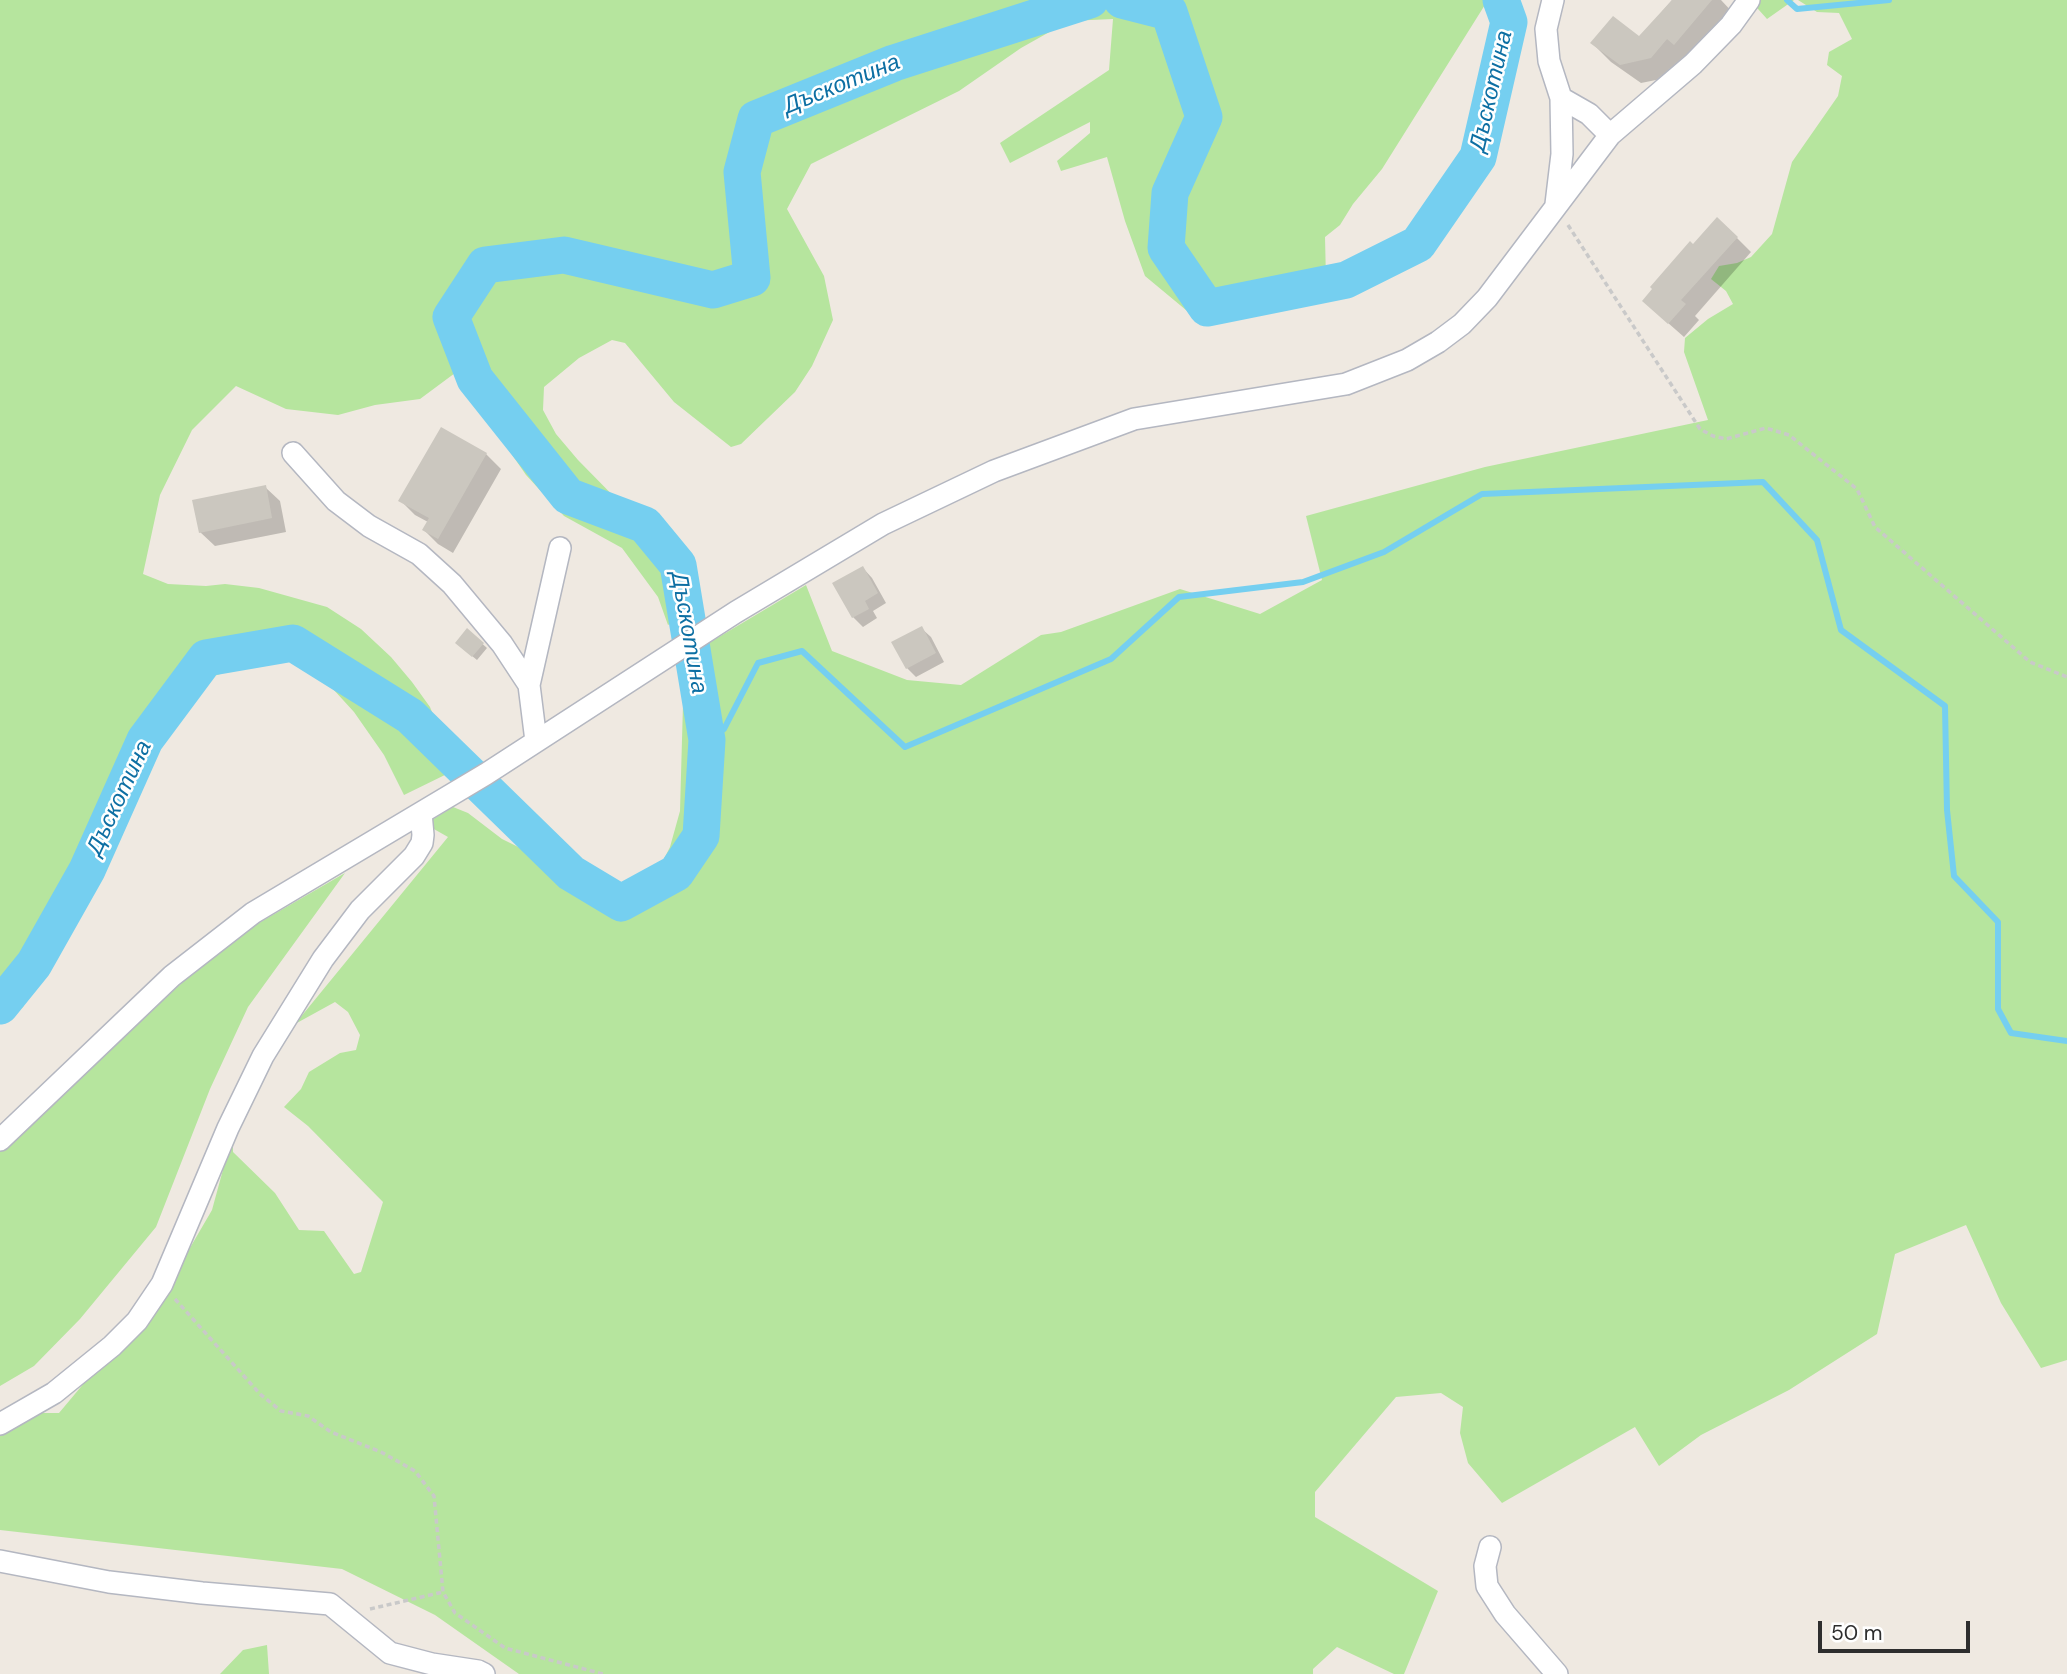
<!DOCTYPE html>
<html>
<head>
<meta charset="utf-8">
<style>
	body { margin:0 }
	#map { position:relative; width:2067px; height:1674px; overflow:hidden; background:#efe9e1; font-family:"DM Sans",sans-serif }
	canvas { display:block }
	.scale { position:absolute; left:1818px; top:1621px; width:152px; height:32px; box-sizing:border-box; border:4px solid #2e2e2e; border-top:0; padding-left:9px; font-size:21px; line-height:24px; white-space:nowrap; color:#2e2e2e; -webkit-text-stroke:5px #fff; paint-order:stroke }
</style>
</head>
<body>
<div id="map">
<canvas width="2067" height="1674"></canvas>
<div class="scale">50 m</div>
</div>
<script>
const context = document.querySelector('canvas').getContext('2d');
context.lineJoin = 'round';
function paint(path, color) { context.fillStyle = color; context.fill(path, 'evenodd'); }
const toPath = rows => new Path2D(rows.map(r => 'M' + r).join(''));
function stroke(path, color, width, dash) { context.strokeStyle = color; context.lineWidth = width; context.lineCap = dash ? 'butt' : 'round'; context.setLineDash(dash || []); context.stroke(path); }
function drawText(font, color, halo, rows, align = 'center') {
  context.font = font + ' "DM Sans",sans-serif'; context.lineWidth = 5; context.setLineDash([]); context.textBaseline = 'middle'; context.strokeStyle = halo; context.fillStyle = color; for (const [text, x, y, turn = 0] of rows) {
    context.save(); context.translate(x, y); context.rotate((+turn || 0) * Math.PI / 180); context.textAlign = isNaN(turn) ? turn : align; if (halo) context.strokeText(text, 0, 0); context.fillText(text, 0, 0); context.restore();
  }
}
paint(toPath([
	[0,0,1488,0,1382,169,1353,204,1340,225,1325,237,1326,280,1308,298,1198,320,1145,276,1125,221,1107,157,1061,171,1057,161,1090,133,1090,122,1010,163,1000,143,1109,70,1113,19,1069,21,1021,48,959,91,811,164,787,209,824,276,833,320,812,366,795,392,741,444,731,447,674,402,625,343,612,340,579,358,544,387,543,410,556,434,578,460,635,518,670,546,697,588,699,604,668,625,658,597,622,548,564,516,526,475,502,440,490,417,481,380,482,353,420,399,375,405,338,415,286,409,236,386,192,430,160,495,143,574,168,584,206,586,225,584,259,588,327,607,361,629,391,657,412,682,430,707,444,742,451,772,404,795,384,755,354,712,301,654,267,658,185,686,106,807,65,926,23,1007,0,1024],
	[1750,0,1794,0,1767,19],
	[1798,0,2067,0,2067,1360,2041,1368,2001,1303,1966,1225,1895,1254,1877,1334,1789,1390,1701,1435,1659,1466,1635,1427,1502,1503,1468,1463,1460,1433,1463,1407,1441,1393,1396,1397,1315,1492,1315,1517,1438,1591,1404,1674,1394,1674,1337,1647,1313,1669,1313,1674,519,1674,435,1615,342,1569,0,1530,0,1413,59,1413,173,1277,212,1210,233,1133,233,1152,275,1193,299,1230,324,1231,354,1274,361,1272,383,1202,308,1126,284,1107,301,1089,309,1072,340,1053,356,1050,360,1035,348,1012,335,1002,295,1024,448,837,425,824,453,807,468,813,502,839,559,867,588,895,606,904,623,904,636,898,653,881,670,847,680,811,683,704,677,662,806,585,832,651,907,680,961,685,1041,635,1061,632,1180,589,1260,614,1322,580,1306,516,1485,467,1708,420,1684,352,1685,338,1708,319,1733,304,1726,291,1711,279,1719,266,1737,263,1751,257,1772,234,1792,162,1838,96,1842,76,1827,65,1829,52,1852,39,1839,13,1817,12],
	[345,873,248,1007,210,1089,156,1227,80,1319,34,1366,0,1386,0,1144,50,1105,226,942],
	[267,1645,269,1674,220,1674,243,1650]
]), '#b6e59e');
paint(toPath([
	[1672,0,1721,0,1735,15,1671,77,1641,83,1611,62,1592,43,1639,38],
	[1737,238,1751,252,1695,316,1699,320,1684,337,1659,315,1693,246],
	[441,429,486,454,501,469,453,553,438,544,424,530,428,522,415,515,401,501],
	[265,487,280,501,286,532,215,546,200,532],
	[863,568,872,578,886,603,873,611,877,618,863,627,853,617],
	[921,628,931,637,944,662,916,677,907,668],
	[467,630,487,648,477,660,461,647]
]), '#0003');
stroke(toPath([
	[1787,0,1797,9,1889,0],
	[707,740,724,729,758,663,802,651,905,747,1111,659,1179,597,1303,582,1384,552,1482,494,1763,482,1817,540,1841,630,1945,706,1947,810,1954,876,1998,922,1998,1009,2011,1033,2067,1041]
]), '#75cff0', 6);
stroke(toPath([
	[1122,0,1169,12,1204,117,1170,193,1166,248,1207,308,1346,280,1418,244,1478,157,1509,22,1501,0],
	[0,1006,34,964,87,870,145,740,206,658,293,643,410,716,571,873,621,903,676,873,701,836,707,740,678,565,645,525,568,496,475,379,451,317,485,265,564,255,713,290,752,278,742,172,756,119,894,63,1090,0]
]), '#75cff0', 37);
paint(toPath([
	[1672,0,1712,0,1674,45,1667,39,1651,58,1620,65,1590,43,1613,16,1639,36],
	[1717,217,1738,237,1681,300,1686,304,1668,324,1642,301,1652,289,1650,287,1690,241,1693,244],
	[441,427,487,453,438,539,422,530,429,518,398,501],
	[266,485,272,518,199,533,192,500],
	[863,566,878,593,865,601,869,609,852,618,832,583],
	[922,626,936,653,906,669,891,642],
	[467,628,484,643,472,657,455,643]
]), '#cbc7bf');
const street = toPath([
	[1553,0,1546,29,1549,61,1561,98,1562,154,1556,204],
	[1561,98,1589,114,1610,135],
	[293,453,336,501,369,526,419,554,452,584,502,644,529,685,536,741],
	[529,685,560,548],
	[0,1140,172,976,253,913,486,774,736,612,883,524,994,471,1134,419,1346,384,1407,360,1438,342,1462,324,1487,298,1610,135,1693,64,1731,25,1749,0],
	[0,1424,54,1393,112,1346,137,1321,162,1284,228,1128,263,1056,323,959,360,910,414,856,422,843,423,835,421,813],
	[1490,1547,1485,1566,1487,1586,1505,1614,1557,1674],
	[0,1561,109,1582,202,1593,330,1604,390,1653,432,1664,478,1671,484,1674]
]);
stroke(street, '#b4b7c1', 24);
stroke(toPath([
	[1568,225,1700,429,1713,436,1726,439,1766,428,1789,435,1857,489,1875,527,2030,662,2067,677],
	[175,1299,260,1394,281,1411,308,1416,331,1432,381,1452,415,1471,434,1496,443,1592,455,1613,505,1648,603,1674],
	[370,1609,443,1592]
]), '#c9c9c9', 3.5, [5, 3.5]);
stroke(street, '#fff', 21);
drawText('italic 23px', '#0d6fa3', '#fff', [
	["Дъскотина",842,85,-22],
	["Дъскотина",1492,91,-77],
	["Дъскотина",688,633,80],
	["Дъскотина",120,798,-65]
]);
</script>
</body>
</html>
